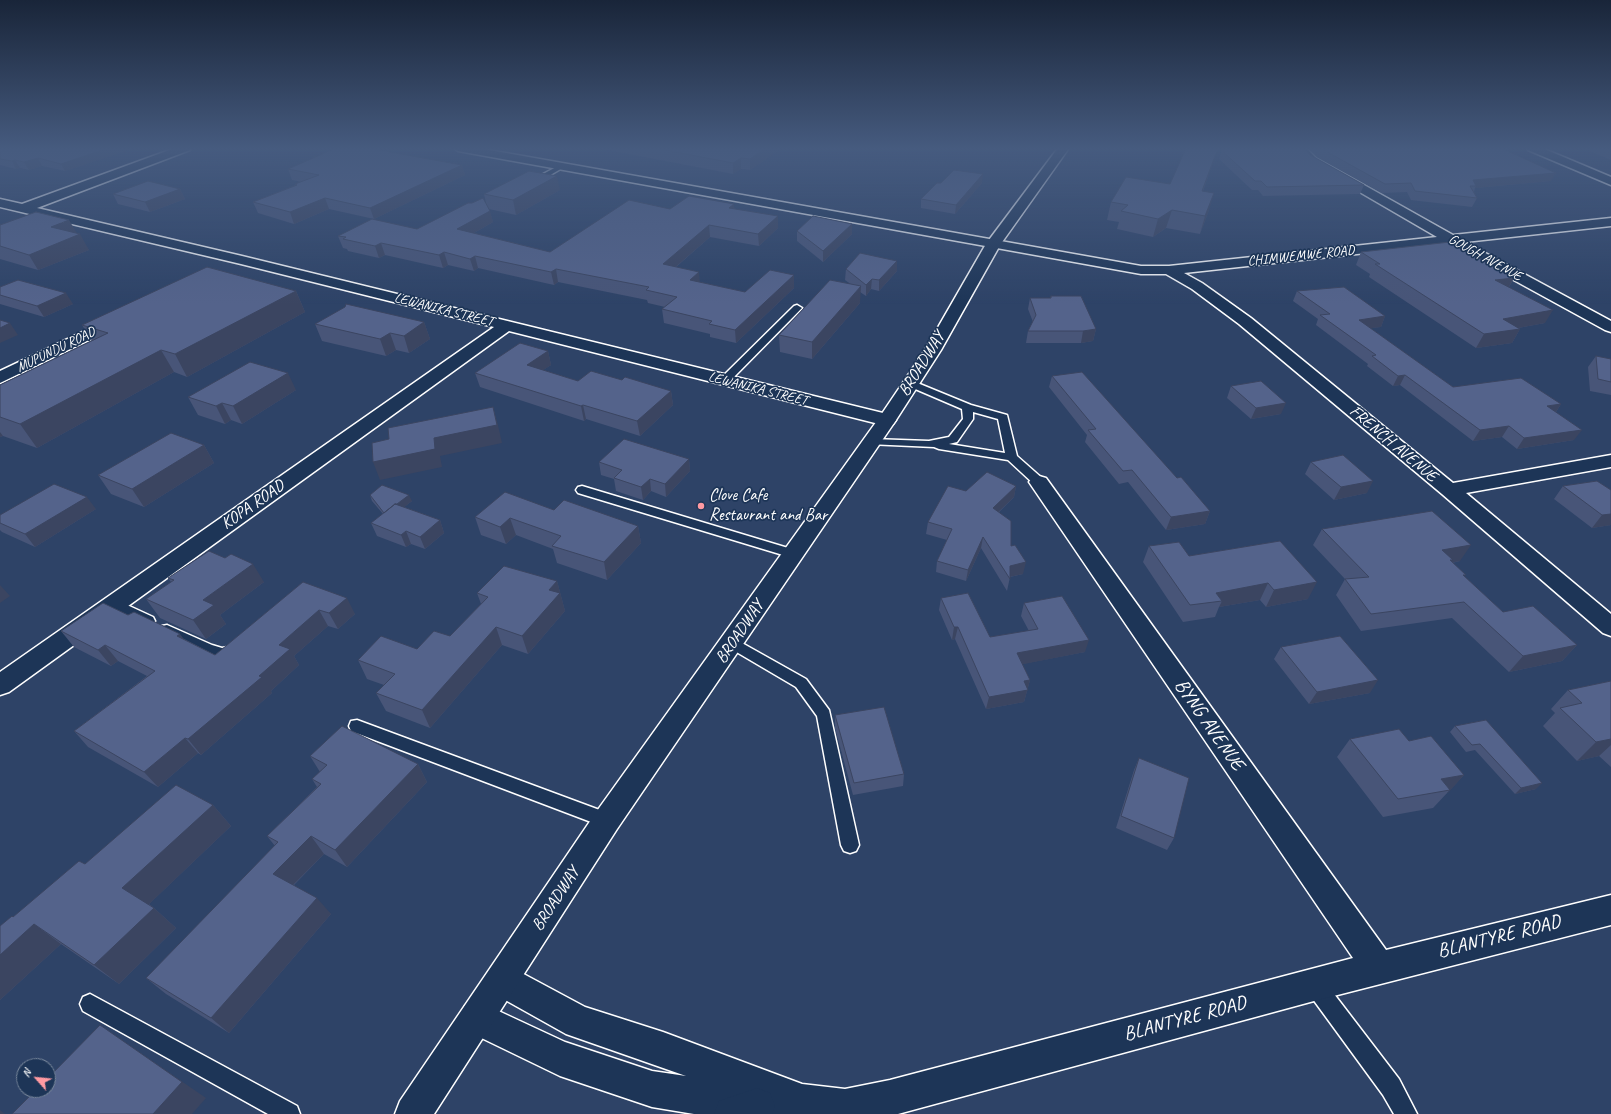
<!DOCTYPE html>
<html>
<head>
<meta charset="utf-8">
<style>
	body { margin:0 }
	#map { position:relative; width:1611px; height:1114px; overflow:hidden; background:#2e4367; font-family:Caveat,sans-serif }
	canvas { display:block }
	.north { position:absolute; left:16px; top:1058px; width:40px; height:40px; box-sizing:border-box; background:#1d3557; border:1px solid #77869a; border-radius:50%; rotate:297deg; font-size:11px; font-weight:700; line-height:16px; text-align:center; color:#fff }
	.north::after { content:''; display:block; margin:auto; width:14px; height:18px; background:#ff9aa2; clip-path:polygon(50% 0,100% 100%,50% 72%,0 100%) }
</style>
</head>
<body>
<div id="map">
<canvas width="1611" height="1114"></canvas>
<div class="north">N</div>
</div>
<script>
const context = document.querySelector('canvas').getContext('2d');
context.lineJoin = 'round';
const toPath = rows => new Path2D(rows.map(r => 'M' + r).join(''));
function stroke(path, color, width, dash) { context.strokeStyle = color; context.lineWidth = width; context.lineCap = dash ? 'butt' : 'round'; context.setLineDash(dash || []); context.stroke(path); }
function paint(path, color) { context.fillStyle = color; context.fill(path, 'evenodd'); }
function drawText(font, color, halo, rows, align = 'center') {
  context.font = font + ' Caveat,sans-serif'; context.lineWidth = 3.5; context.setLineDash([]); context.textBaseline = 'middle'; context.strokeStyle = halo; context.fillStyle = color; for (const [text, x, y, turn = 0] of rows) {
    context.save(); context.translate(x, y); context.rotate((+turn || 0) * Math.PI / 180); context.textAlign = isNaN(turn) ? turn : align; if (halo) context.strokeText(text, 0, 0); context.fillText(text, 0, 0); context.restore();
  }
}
const lane = toPath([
	[562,164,565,166,564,167,535,184,528,182,562,164],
	[797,305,802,308,800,310,728,383,720,383,719,381,720,379,794,306,797,305],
	[910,380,971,405,1007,415,1017,456,1043,479,1045,482,1043,485,1035,485,1008,460,939,449,934,447,868,444,866,442,868,440,872,439,929,441,949,437,963,419,962,409,906,385,905,383,906,381,910,380],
	[973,412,998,419,1005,453,949,444,957,442,973,419,973,412],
	[582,486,798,551,799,554,798,557,793,558,578,493,576,490,578,487,582,486],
	[114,599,153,617,155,621,153,625,148,626,143,625,109,608,107,604,109,600,114,599],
	[167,625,212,645,222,648,234,646,239,647,241,651,239,655,222,660,202,653,162,634,160,630,162,626,167,625],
	[733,638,806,679,829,710,859,845,856,851,850,853,844,851,841,845,817,716,796,687,728,647,726,643,728,639,733,638],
	[357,720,613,815,616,820,613,825,607,828,351,731,349,726,351,721,357,720],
	[1314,974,1321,977,1399,1079,1417,1114,1394,1114,1383,1095,1307,991,1304,984,1307,977,1314,974],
	[90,994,297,1106,300,1114,268,1114,83,1011,80,1004,83,997,90,994]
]);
const street = toPath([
	[175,148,191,148,190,150,37,208,242,256,887,414,893,416,896,420,893,424,887,426,509,331,9,692,0,695,0,672,494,327,241,264,0,207,0,199,22,204,175,148],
	[453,148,478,148,1141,266,1169,266,1437,237,1308,162,1295,148,1306,148,1316,158,1453,235,1611,218,1611,226,1465,242,1611,321,1611,332,1605,330,1448,244,1184,273,1202,283,1251,318,1453,483,1611,455,1611,467,1466,493,1611,614,1611,636,1603,633,1442,494,1239,324,1192,289,1166,274,1141,274,458,151,453,148],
	[1527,148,1542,148,1611,177,1611,185,1528,150,1527,148],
	[116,316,122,318,124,321,122,324,0,383,0,371,116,316],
	[1039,476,1046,478,1386,950,1611,895,1611,925,1314,1001,898,1114,694,1114,652,1107,560,1076,465,1030,460,1018,465,1006,477,1001,565,1042,652,1071,686,1076,566,1034,491,992,486,980,491,968,503,963,585,1007,663,1032,802,1084,845,1089,890,1080,1353,958,1029,482,1032,478,1039,476]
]);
const secondary = toPath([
	[1058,148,1069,148,1000,245,941,350,896,420,617,829,434,1114,395,1114,400,1101,597,811,879,418,925,350,986,244,1058,148],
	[757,1088,770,1093,775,1106,772,1114,714,1114,719,1101,757,1088]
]);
stroke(lane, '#fff', 3);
stroke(street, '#fff', 3);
stroke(secondary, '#fff', 3);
paint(lane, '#1d3557');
paint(street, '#1d3557');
paint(secondary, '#1d3557');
paint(toPath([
	[0,148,135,148,65,171,42,166,29,170,20,168,16,169,0,165],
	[597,148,782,148,750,170,741,169,733,174],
	[1222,148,1310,155,1364,185,1360,194,1263,196,1258,190,1252,190,1219,159],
	[1309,148,1501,148,1551,181,1475,188,1474,192,1477,198,1472,207,1411,200,1407,192,1382,193,1317,157],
	[1582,148,1611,148,1611,160],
	[1214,160,1203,191,1209,210,1200,234,1166,228,1153,237,1117,229,1119,222,1107,220,1111,202,1170,184],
	[462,165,465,175,374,219,329,209,294,224,258,213,253,202,296,185,295,184,302,182,292,180,288,169],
	[982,183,955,214,921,208,921,199],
	[180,189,185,199,150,212,118,204,113,194],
	[560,190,516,215,489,209,493,222,474,233,550,252,670,209,734,204,734,209,778,216,778,228,759,246,710,237,676,267,699,272,699,282,745,292,794,288,736,343,710,337,710,334,664,323,662,309,665,307,648,303,647,300,558,282,554,285,478,268,474,271,448,265,443,268,385,255,379,258,348,251,347,249,343,248,338,236,417,229,472,203,486,203,484,194],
	[852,224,852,234,823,262,797,241,797,231],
	[0,225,77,234,89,250,38,270,0,259],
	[1361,252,1514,278,1509,287,1545,323,1518,328,1520,329,1512,343,1476,348,1369,277,1370,274,1356,265],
	[846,269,897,271,879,291,871,289,866,296,860,292,860,303,812,359,780,352,779,335,852,285,845,280],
	[0,287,73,304,44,317,0,304],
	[296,291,305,312,187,377,174,372,37,448,3,436,0,437,0,385,92,341,82,325],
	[1297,291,1385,316,1381,327,1370,328,1453,387,1561,404,1556,412,1574,440,1517,449,1502,437,1473,441,1400,385,1393,386,1367,366,1368,364,1316,325,1318,319,1293,301],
	[1051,296,1096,329,1093,341,1081,343,1026,343,1028,331,1033,322,1028,309,1030,298,1050,298],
	[424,322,430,339,409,353,396,350,386,356,322,341,315,324],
	[548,351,551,365,543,370,578,381,622,380,671,391,673,405,640,436,586,419,584,421,480,387,475,373],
	[1596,356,1611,359,1611,395,1590,391,1588,367],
	[1052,376,1177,478,1210,511,1205,524,1166,530,1128,482,1119,484,1085,442,1087,435,1049,387],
	[1231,386,1281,414,1251,419,1227,398],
	[296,390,242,424,231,420,225,424,198,415,188,397],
	[204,445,214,463,144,507,111,494,98,475],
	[689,459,690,471,666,497,651,491,643,500,616,491,614,479,601,475,599,462],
	[1311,462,1367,493,1334,500,1305,474],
	[1597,481,1611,525,1592,528,1554,499,1563,486],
	[1016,486,1014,497,999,512,1011,546,1023,574,1010,577,1007,591,981,548,966,581,936,572,937,561,947,540,926,534,928,522,966,491],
	[370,495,412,501,404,507,440,520,444,533,425,549,411,544,406,547,377,536,371,523,383,514,372,501],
	[96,509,35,547,2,532,0,530,0,515],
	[554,510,638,526,641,543,607,580,557,563,553,549,516,535,506,544,481,535,475,517],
	[1322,529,1460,561,1452,563,1465,577,1503,612,1577,645,1562,661,1509,672,1452,618,1361,631,1336,595,1345,579,1313,545],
	[1280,541,1308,599,1266,607,1260,600,1219,607,1215,617,1183,622,1143,562,1149,546,1189,556],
	[168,578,264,582,220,615,226,624,206,639,160,618,146,599,171,582],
	[557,581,565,611,528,654,502,645,430,728,386,711,376,693,384,685,367,679,358,660,417,649,450,636,481,604,477,593],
	[303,582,355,614,338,629,328,626,294,656,299,665,271,691,272,693,201,755,198,753,158,787,88,747,74,731,147,676,118,661,111,666,74,647,61,631,128,615,184,639,215,655],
	[941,598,990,637,1029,631,1021,616,1024,603,1085,652,1022,664,1030,680,1024,702,986,709,955,639,952,640,939,610],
	[1281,647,1370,693,1309,704,1274,659],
	[1611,681,1611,767,1599,756,1577,761,1543,726,1555,713,1551,709,1568,690],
	[835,715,904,774,903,786,853,795,835,728],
	[1486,720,1536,789,1515,794,1475,750,1466,752,1450,732,1455,726],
	[1350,739,1409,741,1464,775,1433,808,1383,817,1337,757],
	[310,756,418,764,427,782,347,867,324,854,294,885,331,914,229,1033,166,994,146,978,275,846,267,836,317,787,312,779,320,772],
	[1139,758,1174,838,1167,850,1116,828,1134,770],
	[213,805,231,826,149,904,154,908,176,928,119,984,61,944,0,1000,0,926,13,917,85,864]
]), '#485578');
paint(toPath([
	[108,148,135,148,65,171,61,164],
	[766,148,782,148,750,170,750,159],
	[1218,148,1214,160,1196,208,1202,191],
	[38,158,42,166,29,170,24,162],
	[741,158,741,169,733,174,733,163],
	[15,160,20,168,16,169,12,161],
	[462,165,465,175,374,219,370,208],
	[1556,173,1551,181,1475,188,1476,186,1473,180],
	[983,174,982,183,955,214,956,205],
	[557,176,560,190,516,215,513,200],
	[180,189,185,199,150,212,145,202],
	[1214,193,1209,210,1200,234,1205,216],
	[325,198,329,209,294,224,290,212],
	[734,204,735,216,729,208],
	[1172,210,1166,228,1153,237,1158,219],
	[490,211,493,222,460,241,457,229],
	[778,216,778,228,759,246,758,234],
	[69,220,78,235,51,227],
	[852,224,852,234,823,262,823,251],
	[709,225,710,237,664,277,663,264],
	[80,234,89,250,38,270,29,255],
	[381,243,385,255,379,258,375,246],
	[444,252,448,265,443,268,439,255],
	[475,256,478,268,474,271,470,259],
	[897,261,897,271,879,291,879,280],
	[556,269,558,282,554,285,551,272],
	[699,272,700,285,690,280],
	[794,275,794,288,736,343,735,330],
	[1514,278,1507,290,1495,280],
	[872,279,871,289,866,296,866,285],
	[861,286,860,303,812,359,812,342],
	[296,291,305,312,187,377,175,354],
	[66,293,73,304,44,317,37,306],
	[1553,310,1545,323,1496,332,1520,329,1512,343,1476,348,1484,334,1503,319],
	[1385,316,1381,327,1354,330,1359,320],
	[424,322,430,339,409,353,404,336],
	[10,323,18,335,0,343,0,328],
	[1096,329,1093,341,1081,343,1083,331],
	[390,333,396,350,386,356,380,339],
	[161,350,174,372,37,448,20,424],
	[548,351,551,365,530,379,527,365],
	[288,373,296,390,242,424,233,406],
	[1405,375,1400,385,1393,386,1398,376],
	[671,391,673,405,640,436,637,421],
	[222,403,231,420,225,424,216,406],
	[1286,403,1281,414,1251,419,1256,408],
	[1561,404,1554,415,1547,406],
	[583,405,586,419,584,421,581,406],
	[493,407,498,425,502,443,440,456,442,467,380,480,373,462],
	[1509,426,1502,437,1473,441,1480,430],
	[1582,430,1574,440,1517,449,1524,438],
	[0,432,3,436,0,437],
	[204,445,214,463,144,507,132,489],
	[689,459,690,471,666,497,665,484],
	[650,479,651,491,643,500,641,487],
	[1373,481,1367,493,1334,500,1341,487],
	[1016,486,1014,497,991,519,993,508],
	[409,495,412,501,388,520,385,514],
	[87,497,96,509,35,547,25,534],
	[1210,511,1205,524,1166,530,1171,517],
	[1611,514,1611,525,1592,528,1602,515],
	[510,518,516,535,506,544,500,527],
	[440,520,444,533,425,549,420,537],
	[638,526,641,543,607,580,604,562],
	[406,531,411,544,406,547,401,535],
	[983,537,981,548,966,581,968,570],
	[1471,545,1460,561,1450,563,1442,550],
	[1026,562,1023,574,1009,577,1010,566],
	[253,564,264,582,220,615,226,624,206,639,193,620,203,600],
	[557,581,565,611,528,654,522,636,549,590],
	[1317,582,1308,599,1266,607,1274,590],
	[1268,583,1260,600,1219,607,1222,601,1216,593],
	[0,585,10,596,0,603],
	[347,598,355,614,338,629,329,613],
	[319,610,328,626,294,656,299,665,271,691,272,693,201,755,188,739,259,676,279,645],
	[496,627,502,645,430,728,422,710],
	[954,627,958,627,955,639,952,640],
	[180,634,192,650,177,636],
	[1089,640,1085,652,1014,666,1017,653],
	[105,645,118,661,111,666,98,650],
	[1577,645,1562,661,1509,672,1523,656],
	[1030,680,1024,702,986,709,989,697,1024,681],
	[1378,680,1370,693,1309,704,1317,692],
	[185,738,198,753,158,787,144,772],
	[1611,739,1611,745,1599,756,1577,761,1596,742],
	[418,764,427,782,347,867,335,850],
	[1464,775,1448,793,1447,793,1450,790,1441,779],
	[1542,783,1536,789,1515,794,1521,788],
	[213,805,231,826,145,908,122,888],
	[311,836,324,854,287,891,273,874],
	[317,898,331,914,229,1033,211,1018],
	[154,908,176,928,119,984,94,965],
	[34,924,61,944,0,1000,0,955],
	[100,1025,126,1043,206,1098,192,1114,153,1114],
	[0,1110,5,1114,0,1114]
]), '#3b4561');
const building = toPath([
	[0,148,108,148,61,164,38,158,24,162,15,160,12,161,0,159,0,148],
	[336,148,368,148,462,165,370,208,325,198,290,212,253,202,297,185,295,184,319,175,288,169,336,148],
	[654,148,766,148,750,159,741,158,733,163,654,148],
	[1186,148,1218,148,1202,191,1214,193,1205,216,1172,210,1158,219,1121,211,1128,205,1111,202,1126,177,1170,184,1186,148],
	[1222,148,1304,148,1310,155,1364,185,1267,187,1261,181,1255,181,1221,150,1222,148],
	[1320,148,1501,148,1556,173,1473,180,1476,186,1470,186,1477,198,1415,191,1411,183,1385,184,1320,148],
	[954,170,983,174,956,205,921,199,937,183,941,183,954,170],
	[529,171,557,176,513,200,484,194,529,171],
	[148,181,180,189,145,202,113,194,148,181],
	[689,196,734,204,729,208,778,216,758,234,709,225,663,264,699,272,690,280,745,292,770,270,794,275,735,330,709,324,712,321,662,309,677,297,646,290,649,287,556,269,551,272,475,256,470,259,444,252,439,255,381,243,375,246,343,239,346,237,338,236,372,219,417,229,468,203,472,203,483,198,490,211,457,229,550,252,629,200,670,209,689,196],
	[36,212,69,220,51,227,80,234,29,255,0,246,0,225,36,212],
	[813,216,852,224,823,251,797,231,813,216],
	[1450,242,1514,278,1495,280,1553,310,1503,319,1520,329,1484,334,1375,264,1380,264,1361,252,1450,242],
	[860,253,897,261,879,280,872,279,866,285,846,269,860,253],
	[207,267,296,291,175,354,161,350,20,424,0,417,0,385,108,333,82,325,207,267],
	[18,280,66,293,37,306,0,295,0,287,18,280],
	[830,280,861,286,812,342,779,335,830,280],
	[1344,287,1385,316,1359,320,1453,387,1521,378,1561,404,1547,406,1582,430,1524,438,1509,426,1480,430,1405,375,1398,376,1372,356,1376,355,1320,315,1330,314,1297,291,1344,287],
	[1051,296,1081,296,1096,329,1083,331,1028,331,1036,315,1030,298,1051,298,1051,296],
	[346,304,424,322,404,336,390,333,380,339,315,324,345,307,346,304],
	[0,320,10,323,0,328,0,320],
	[520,343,548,351,527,365,578,381,591,371,622,380,625,377,671,391,637,421,583,405,581,406,475,373,520,343],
	[1596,356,1611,359,1611,382,1598,379,1596,356],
	[250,362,288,373,233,406,222,403,216,406,188,397,250,362],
	[1082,372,1177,478,1181,477,1210,511,1171,517,1132,470,1123,471,1088,430,1096,429,1052,376,1082,372],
	[1261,381,1286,403,1256,408,1231,386,1261,381],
	[493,407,497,425,434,438,435,449,373,462,372,443,389,439,388,428,493,407],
	[171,433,204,445,132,489,98,475,171,433],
	[624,439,689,459,665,484,650,479,641,487,614,478,622,470,599,462,624,439],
	[1343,455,1373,481,1341,487,1311,462,1343,455],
	[987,472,1016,486,993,508,1011,521,1011,546,1015,545,1026,562,1010,566,1010,579,983,537,968,570,937,561,952,529,928,522,948,486,966,491,987,472],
	[1597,481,1611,490,1611,514,1602,515,1563,486,1597,481],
	[54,484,87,497,25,534,0,523,0,515,54,484],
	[382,485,409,495,397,504,395,504,384,513,370,495,382,485],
	[505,492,554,510,564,500,638,526,604,562,552,546,561,536,510,518,500,527,475,517,505,492],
	[395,504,440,520,420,537,406,531,401,535,371,523,395,504],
	[1432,511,1471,545,1442,550,1453,560,1450,560,1466,575,1463,575,1503,612,1533,606,1577,645,1523,656,1464,602,1371,614,1345,579,1369,577,1322,529,1432,511],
	[1280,541,1317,582,1274,590,1268,583,1216,593,1222,601,1190,605,1149,546,1179,542,1189,556,1280,541],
	[209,551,225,558,231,554,253,564,203,600,214,605,193,620,146,599,174,580,168,578,209,551],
	[504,566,557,581,549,590,560,593,522,636,496,627,422,710,376,693,395,674,358,660,381,636,417,649,434,631,450,636,488,597,477,593,504,566],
	[303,582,347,598,329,613,319,610,279,645,290,649,259,676,262,677,188,739,185,738,144,772,74,731,155,671,105,645,98,650,61,631,103,603,128,615,134,612,180,634,177,636,215,655,303,582],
	[968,593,990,637,1038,629,1024,603,1062,596,1089,640,1017,653,1030,680,1024,681,1028,690,989,697,958,627,954,627,941,598,968,593],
	[1340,636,1378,680,1317,692,1281,647,1340,636],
	[1611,681,1611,739,1596,742,1560,708,1582,703,1568,690,1611,681],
	[884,707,904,774,854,783,835,715,884,707],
	[1486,720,1542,783,1521,788,1480,744,1472,745,1455,726,1486,720],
	[342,726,418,764,335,850,311,836,273,874,317,898,211,1018,146,978,278,842,267,836,321,784,312,779,327,765,310,756,342,726],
	[1399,729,1409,741,1431,736,1464,775,1441,779,1450,790,1398,799,1350,739,1399,729],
	[1139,758,1189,778,1174,838,1121,816,1139,758],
	[176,785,213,805,122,888,154,908,94,965,34,924,0,955,0,926,12,916,13,917,79,861,85,864,176,785],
	[100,1025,182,1082,153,1114,12,1114,36,1090,48,1090,48,1078,100,1025]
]);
paint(building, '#54638b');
stroke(building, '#3b4561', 1);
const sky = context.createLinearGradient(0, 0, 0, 304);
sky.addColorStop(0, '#192539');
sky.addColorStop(0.49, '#465b7f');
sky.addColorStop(1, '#465b7f00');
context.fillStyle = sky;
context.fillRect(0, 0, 1611, 304);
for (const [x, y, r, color] of [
	[701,506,4,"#ff9aa2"]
]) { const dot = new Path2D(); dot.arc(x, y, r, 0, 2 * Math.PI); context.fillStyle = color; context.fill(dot); stroke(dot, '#1d3557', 1.5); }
drawText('14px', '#fff', '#1d3557', [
	["CHIMWEMWE ROAD",1301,256,-6],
	["GOUGH AVENUE",1485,258,29],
	["LEWANIKA STREET",444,310,14],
	["MUPUNDU ROAD",56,350,-26],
	["LEWANIKA STREET",758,389,14]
]);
drawText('17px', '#fff', '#1d3557', [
	["BROADWAY",922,364,-58],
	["FRENCH AVENUE",1393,444,40],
	["KOPA ROAD",253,505,-35],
	["BROADWAY",740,632,-56],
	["BROADWAY",556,899,-57]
]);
drawText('17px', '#fff', '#1d3557', [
	["Clove Cafe",709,496],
	["Restaurant and Bar",709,516]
], 'left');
drawText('20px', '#fff', '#1d3557', [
	["BYNG AVENUE",1209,725,55],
	["BLANTYRE ROAD",1499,937,-14],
	["BLANTYRE ROAD",1185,1019,-15]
]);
</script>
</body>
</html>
